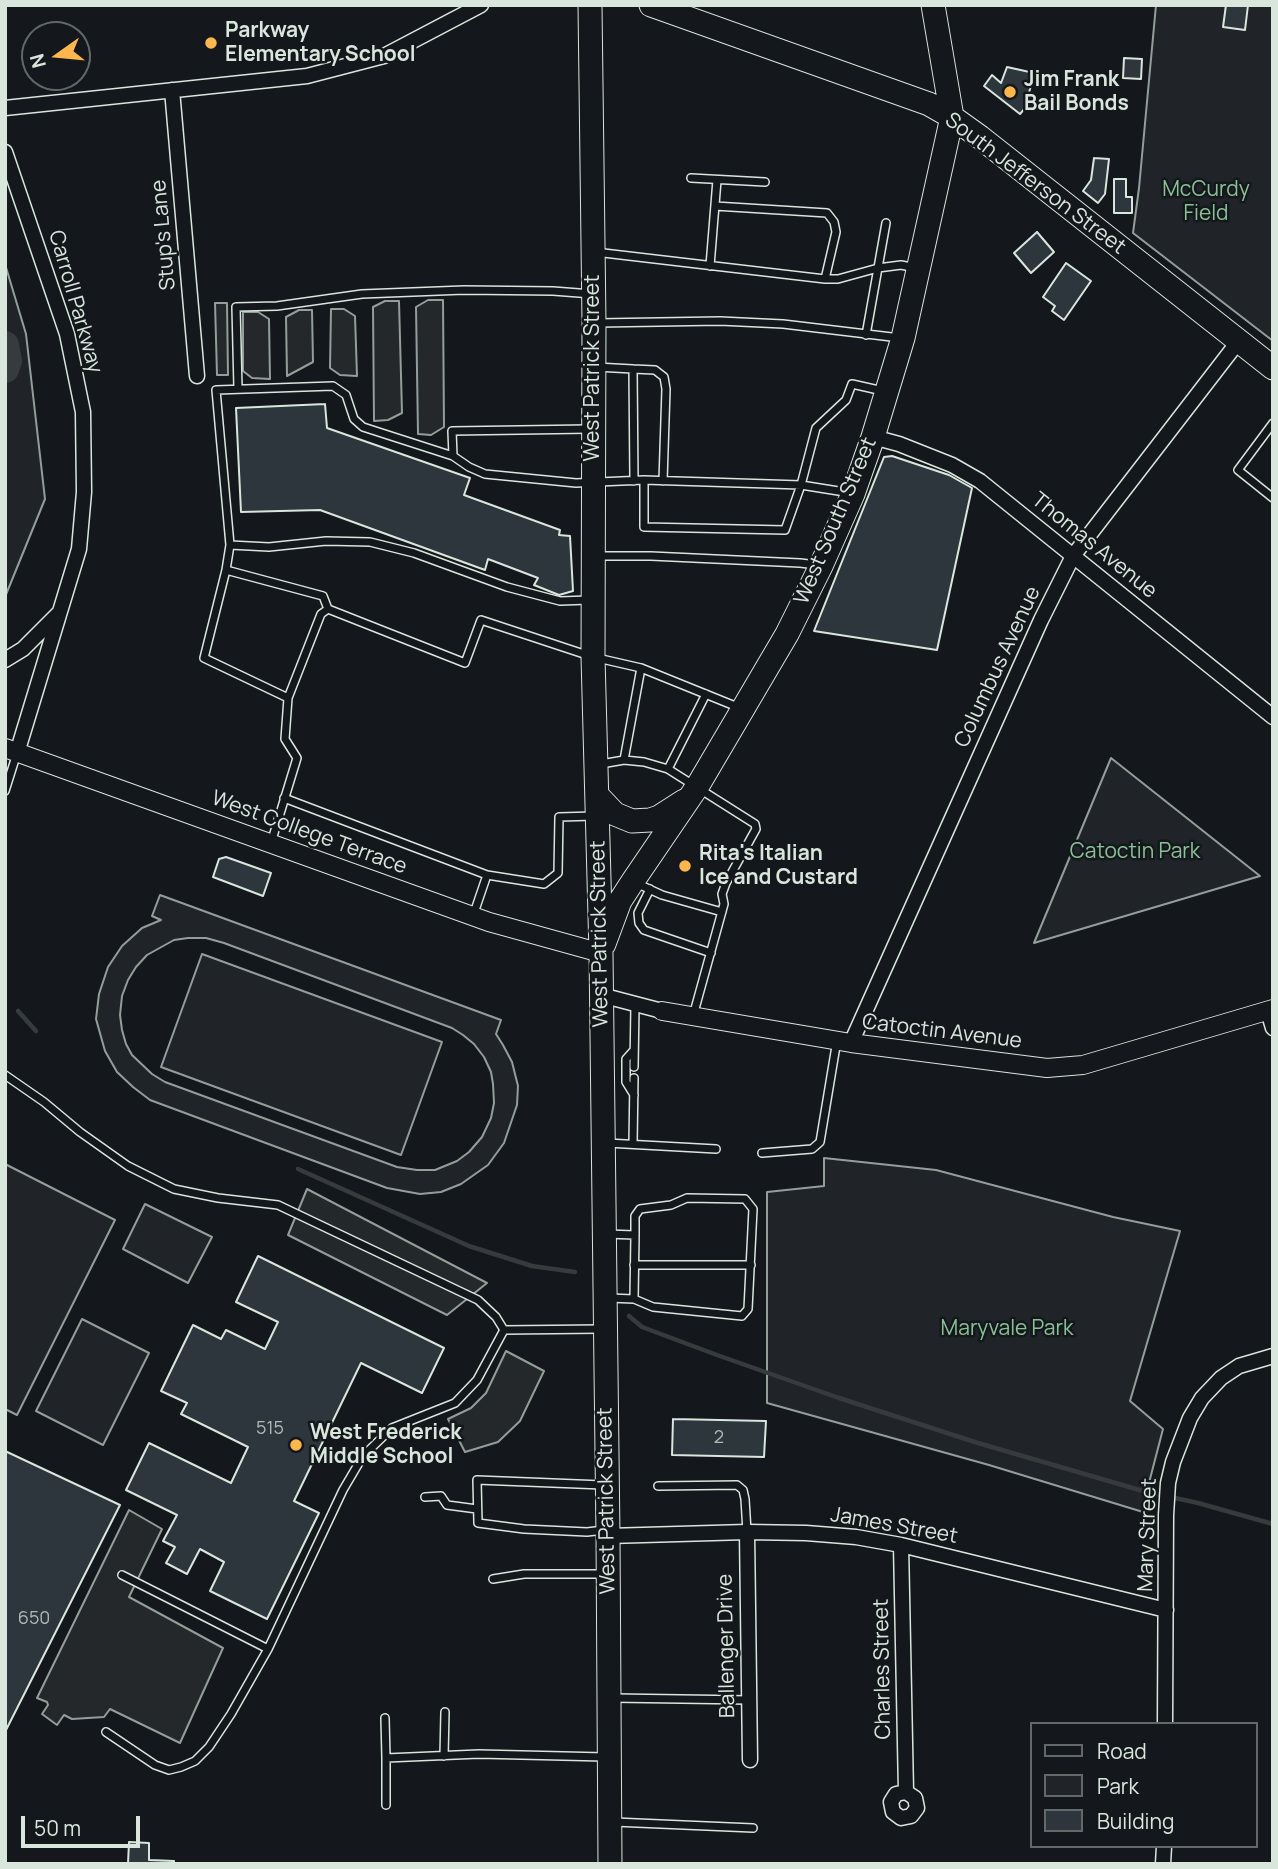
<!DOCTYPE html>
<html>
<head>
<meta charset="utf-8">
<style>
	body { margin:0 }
	#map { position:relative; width:1278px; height:1869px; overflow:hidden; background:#14181c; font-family:Manrope,sans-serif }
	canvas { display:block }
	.frame { position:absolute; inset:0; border:7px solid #d8e6dc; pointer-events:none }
	.legend { position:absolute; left:1030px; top:1722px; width:228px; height:126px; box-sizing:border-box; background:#14181c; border:2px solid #626a69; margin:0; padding:9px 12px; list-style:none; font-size:21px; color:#d8e6dc }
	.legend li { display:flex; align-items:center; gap:14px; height:35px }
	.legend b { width:35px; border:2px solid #626a69 }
	.north { position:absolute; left:21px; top:21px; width:70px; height:70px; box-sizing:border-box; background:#14181c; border:2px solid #626a69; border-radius:50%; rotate:255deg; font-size:19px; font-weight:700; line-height:28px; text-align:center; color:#d8e6dc }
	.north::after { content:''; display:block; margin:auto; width:24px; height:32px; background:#ffb74d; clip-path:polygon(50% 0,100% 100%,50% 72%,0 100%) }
	.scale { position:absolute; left:21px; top:1816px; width:119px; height:32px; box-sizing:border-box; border:4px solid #d8e6dc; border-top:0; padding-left:9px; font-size:21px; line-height:24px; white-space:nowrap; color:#d8e6dc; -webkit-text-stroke:5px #14181c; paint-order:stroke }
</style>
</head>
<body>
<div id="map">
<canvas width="1278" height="1869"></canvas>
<div class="frame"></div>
<ul class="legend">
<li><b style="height:9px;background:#14181c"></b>Road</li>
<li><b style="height:19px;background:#202428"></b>Park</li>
<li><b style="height:19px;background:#2c363c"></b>Building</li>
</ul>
<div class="north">N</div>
<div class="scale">50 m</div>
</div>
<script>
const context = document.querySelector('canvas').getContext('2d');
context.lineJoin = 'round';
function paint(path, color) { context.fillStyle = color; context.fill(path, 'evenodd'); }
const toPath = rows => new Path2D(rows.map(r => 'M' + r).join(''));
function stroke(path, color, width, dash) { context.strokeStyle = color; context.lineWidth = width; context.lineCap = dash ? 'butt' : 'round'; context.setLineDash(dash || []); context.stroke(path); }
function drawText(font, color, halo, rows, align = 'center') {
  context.font = font + ' Manrope,sans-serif'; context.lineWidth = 5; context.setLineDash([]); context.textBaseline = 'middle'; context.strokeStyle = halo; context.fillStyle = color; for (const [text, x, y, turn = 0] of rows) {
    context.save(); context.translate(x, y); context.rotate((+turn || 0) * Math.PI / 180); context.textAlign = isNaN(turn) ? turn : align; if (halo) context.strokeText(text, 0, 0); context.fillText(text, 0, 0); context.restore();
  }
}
const green = toPath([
	[1156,5,1273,5,1273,341,1133,233,1139,188,1156,5],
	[5,264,26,334,45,499,5,597,5,264],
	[1111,758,1260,876,1034,943,1111,758],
	[160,895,501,1020,496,1034,503,1045,512,1062,518,1086,517,1105,504,1143,488,1165,461,1184,441,1192,420,1194,387,1188,150,1100,133,1087,117,1072,105,1051,96,1019,99,994,108,967,122,946,142,928,161,920,152,916,160,895],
	[188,938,206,938,224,943,452,1028,463,1035,474,1044,484,1057,491,1072,493,1084,494,1103,491,1118,482,1137,469,1152,457,1161,435,1170,417,1170,397,1167,165,1082,152,1074,132,1055,126,1044,122,1030,120,1015,122,996,128,980,136,967,147,955,174,940,188,938],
	[202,954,442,1042,401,1155,161,1067,202,954],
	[824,1158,936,1170,1113,1217,1180,1231,1130,1401,1163,1429,1150,1479,1143,1512,989,1465,767,1403,767,1192,824,1186,824,1158],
	[5,1164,115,1220,17,1415,5,1409,5,1164],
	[145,1204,212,1237,188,1283,123,1249,145,1204],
	[82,1319,149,1353,103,1445,36,1411,82,1319]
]);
paint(green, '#202428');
stroke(green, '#939e99', 2);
const parking = toPath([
	[428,300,443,300,444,427,431,435,418,434,416,307,428,300],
	[385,301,399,301,402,413,388,420,374,421,373,307,385,301],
	[215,303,227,303,228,375,217,375,215,303],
	[331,309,344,309,355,316,357,376,340,375,330,368,331,309],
	[299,310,312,310,313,362,287,376,286,317,299,310],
	[243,312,258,312,269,319,270,379,252,378,243,371,243,312],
	[307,1189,487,1283,447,1315,288,1235,307,1189],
	[506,1351,544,1371,520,1421,498,1442,465,1452,448,1419,471,1408,486,1393,506,1351],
	[129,1510,162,1529,129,1597,223,1648,180,1743,110,1709,104,1717,72,1719,64,1715,57,1725,42,1714,48,1705,47,1702,37,1698,129,1510]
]);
paint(parking, '#24282b');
stroke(parking, '#939e99', 2);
stroke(toPath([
	[18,1011,36,1031],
	[298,1169,469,1246,532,1266,575,1272],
	[629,1316,642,1327,717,1355,839,1398,978,1443,1143,1491,1198,1503,1273,1524]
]), '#363b3e', 4.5);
stroke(toPath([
	[5,345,8,361,5,369]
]), '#363b3e', 28);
const building = toPath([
	[1226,5,1248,5,1245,30,1223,27,1226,5],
	[1124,58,1142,59,1141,79,1123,78,1124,58],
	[1007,67,1034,73,1028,97,1032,100,1020,114,984,86,992,75,1001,83,1007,67],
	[1094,158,1109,159,1105,194,1098,203,1083,191,1091,180,1094,158],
	[1114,179,1126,179,1126,197,1132,197,1132,213,1114,213,1114,179],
	[1037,232,1054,252,1031,273,1014,253,1037,232],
	[1066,263,1091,281,1064,320,1052,311,1055,306,1043,297,1066,263],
	[325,404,327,428,470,478,464,495,560,530,559,535,570,536,573,591,559,595,534,585,538,578,488,559,485,570,320,510,241,512,236,408,325,404],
	[892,456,949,475,972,488,937,650,814,631,884,457,892,456],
	[226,857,271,873,263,896,213,877,219,859,226,857],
	[258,1256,444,1348,422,1393,361,1363,294,1501,319,1513,267,1619,210,1591,224,1562,200,1549,187,1574,166,1563,175,1547,163,1541,177,1515,126,1490,149,1443,231,1483,248,1447,181,1414,187,1403,161,1391,193,1325,221,1339,226,1330,265,1349,278,1322,236,1302,258,1256],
	[673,1419,766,1421,764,1457,672,1455,673,1419],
	[5,1451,120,1505,5,1732,5,1451],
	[129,1842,149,1843,149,1860,174,1861,174,1864,128,1864,129,1842]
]);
paint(building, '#2c363c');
stroke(building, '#d8e6dc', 2);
const service = toPath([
	[691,178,765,182],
	[715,206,827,213,834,222,836,232,825,279],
	[595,252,825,279,838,279,878,268,901,265,916,268],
	[710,266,717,180],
	[598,323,720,321,783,324,900,338],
	[866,335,886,223],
	[596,367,633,369,634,481],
	[633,369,655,370,664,377,666,389,663,481],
	[238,389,236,307,277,306,362,294,464,290,553,291,592,294],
	[1273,423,1238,470,1273,498],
	[589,429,452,431,453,456,469,467,485,474,576,483,644,480,801,485,851,493],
	[453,456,363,427,354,419,346,395,333,386,216,390,230,545,269,547,326,541,370,542,414,553,507,587,560,601,589,600],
	[644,480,644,527,785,530,801,485,816,428,846,400,852,384,883,391],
	[230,545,226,570,204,658,288,698,285,739,297,758,271,843],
	[598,556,651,556,800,563,817,565],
	[226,570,323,596,328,609],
	[288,698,321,614,328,609,465,663,481,620,593,657,641,668,740,708],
	[624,760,644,762,668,769,755,824,756,829,726,883,722,894,724,904,693,1016],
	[601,764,624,760,641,668],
	[668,769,706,694],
	[5,791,17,753],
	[284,798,487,875,473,916],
	[487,875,544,884,558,873,559,817,595,816],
	[636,883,662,895,722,912],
	[650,889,638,913,639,923,644,930,711,953],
	[634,1067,635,1005],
	[5,1075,44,1102,80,1132,128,1166,174,1189,218,1198,278,1205,478,1300,496,1317,504,1330],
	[634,1095,626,1082,626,1059,634,1050],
	[607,1143,716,1149],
	[633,1144,634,1078],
	[762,1153,812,1149,820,1142,837,1040],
	[606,1234,635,1235,634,1299,609,1298],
	[634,1265,751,1265],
	[634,1299,653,1307,742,1316,748,1309,753,1209,745,1199,687,1198,671,1205,640,1209,635,1216,635,1235],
	[504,1330,601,1329],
	[603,1485,477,1480,478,1523,524,1529,587,1532,604,1530],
	[658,1486,737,1485,743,1490,745,1499,747,1532],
	[425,1497,441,1496,447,1505,477,1509],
	[122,1575,268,1649],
	[493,1579,524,1574,603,1574],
	[613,1698,749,1700],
	[385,1718,386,1758,479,1754,605,1757],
	[106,1732,155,1765,169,1770,181,1767,195,1761,209,1747,231,1714,268,1649,343,1490,363,1456,392,1428,455,1403,477,1380,504,1330],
	[444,1756,445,1712],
	[386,1758,386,1805],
	[614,1822,753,1828]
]);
const minor = toPath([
	[172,90,197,376],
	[5,108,307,76,384,56,481,5],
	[5,152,67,334,83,412,84,492,79,549,17,753],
	[873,437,899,444,952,465,980,481,1273,717],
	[5,660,23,649,58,614],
	[601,995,662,1011],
	[1268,1011,1273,1028],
	[851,1043,1041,620,1073,556,1238,342],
	[747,1532,750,1760],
	[608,1536,747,1532,806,1533,856,1537,901,1545,1166,1610],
	[901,1545,906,1792,915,1798,917,1808,911,1816,901,1818,893,1812,891,1802,896,1794,906,1792],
	[1165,1724,1166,1515,1168,1483,1173,1462,1190,1418,1202,1398,1221,1378,1239,1366,1273,1356],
	[1163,1864,1164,1846]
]);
const tertiary = toPath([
	[5,748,489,922,601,953],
	[662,1011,851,1043,1047,1068,1083,1065,1273,1009]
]);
const primary = toPath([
	[590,5,594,323,593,657,601,953,608,1536,610,1864],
	[651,5,929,104,952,117,980,137,1273,368],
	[597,795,615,814,632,821,650,820,659,817,684,801],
	[604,944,620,901,633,881,697,787,787,634,821,566,853,494,873,437,903,338,952,117,933,5]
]);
stroke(service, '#d8e6dc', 10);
stroke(minor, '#d8e6dc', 17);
stroke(tertiary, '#d8e6dc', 20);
stroke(primary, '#d8e6dc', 25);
stroke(service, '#14181c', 7);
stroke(minor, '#14181c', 14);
stroke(tertiary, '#14181c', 18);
stroke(primary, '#14181c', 23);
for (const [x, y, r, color] of [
	[211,43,7,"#ffb74d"],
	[1010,92,7,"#ffb74d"],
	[685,866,7,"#ffb74d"],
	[296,1445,7,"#ffb74d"]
]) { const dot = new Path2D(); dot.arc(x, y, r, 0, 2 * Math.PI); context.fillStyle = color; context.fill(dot); stroke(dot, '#14181c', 2.5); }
drawText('18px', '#adbab4', null, [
	["515",270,1429],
	["2",719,1438],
	["650",34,1619]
]);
drawText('bold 21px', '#d8e6dc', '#14181c', [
	["Parkway",225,31],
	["Elementary School",225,55],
	["Jim Frank",1024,80],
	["Bail Bonds",1024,104],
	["Rita's Italian",699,854],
	["Ice and Custard",699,878],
	["West Frederick",310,1433],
	["Middle School",310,1457]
], 'left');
drawText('21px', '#d8e6dc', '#14181c', [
	["South Jefferson Street",1035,184,37],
	["Stup's Lane",164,235,-95],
	["Carroll Parkway",75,302,74],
	["West Patrick Street",593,368,-90],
	["West South Street",836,521,-67],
	["Thomas Avenue",1094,546,39],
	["Columbus Avenue",998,667,-65],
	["West College Terrace",309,833,20],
	["West Patrick Street",600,934,-91],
	["Catoctin Avenue",942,1032,7],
	["West Patrick Street",607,1501,-91],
	["James Street",894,1526,10],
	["Mary Street",1148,1535,-88],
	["Ballenger Drive",727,1646,-91],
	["Charles Street",883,1669,-91]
]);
drawText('21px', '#8ac095', '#14181c', [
	["McCurdy",1206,190],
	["Field",1206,214],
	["Catoctin Park",1135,852],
	["Maryvale Park",1007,1329]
]);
</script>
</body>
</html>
